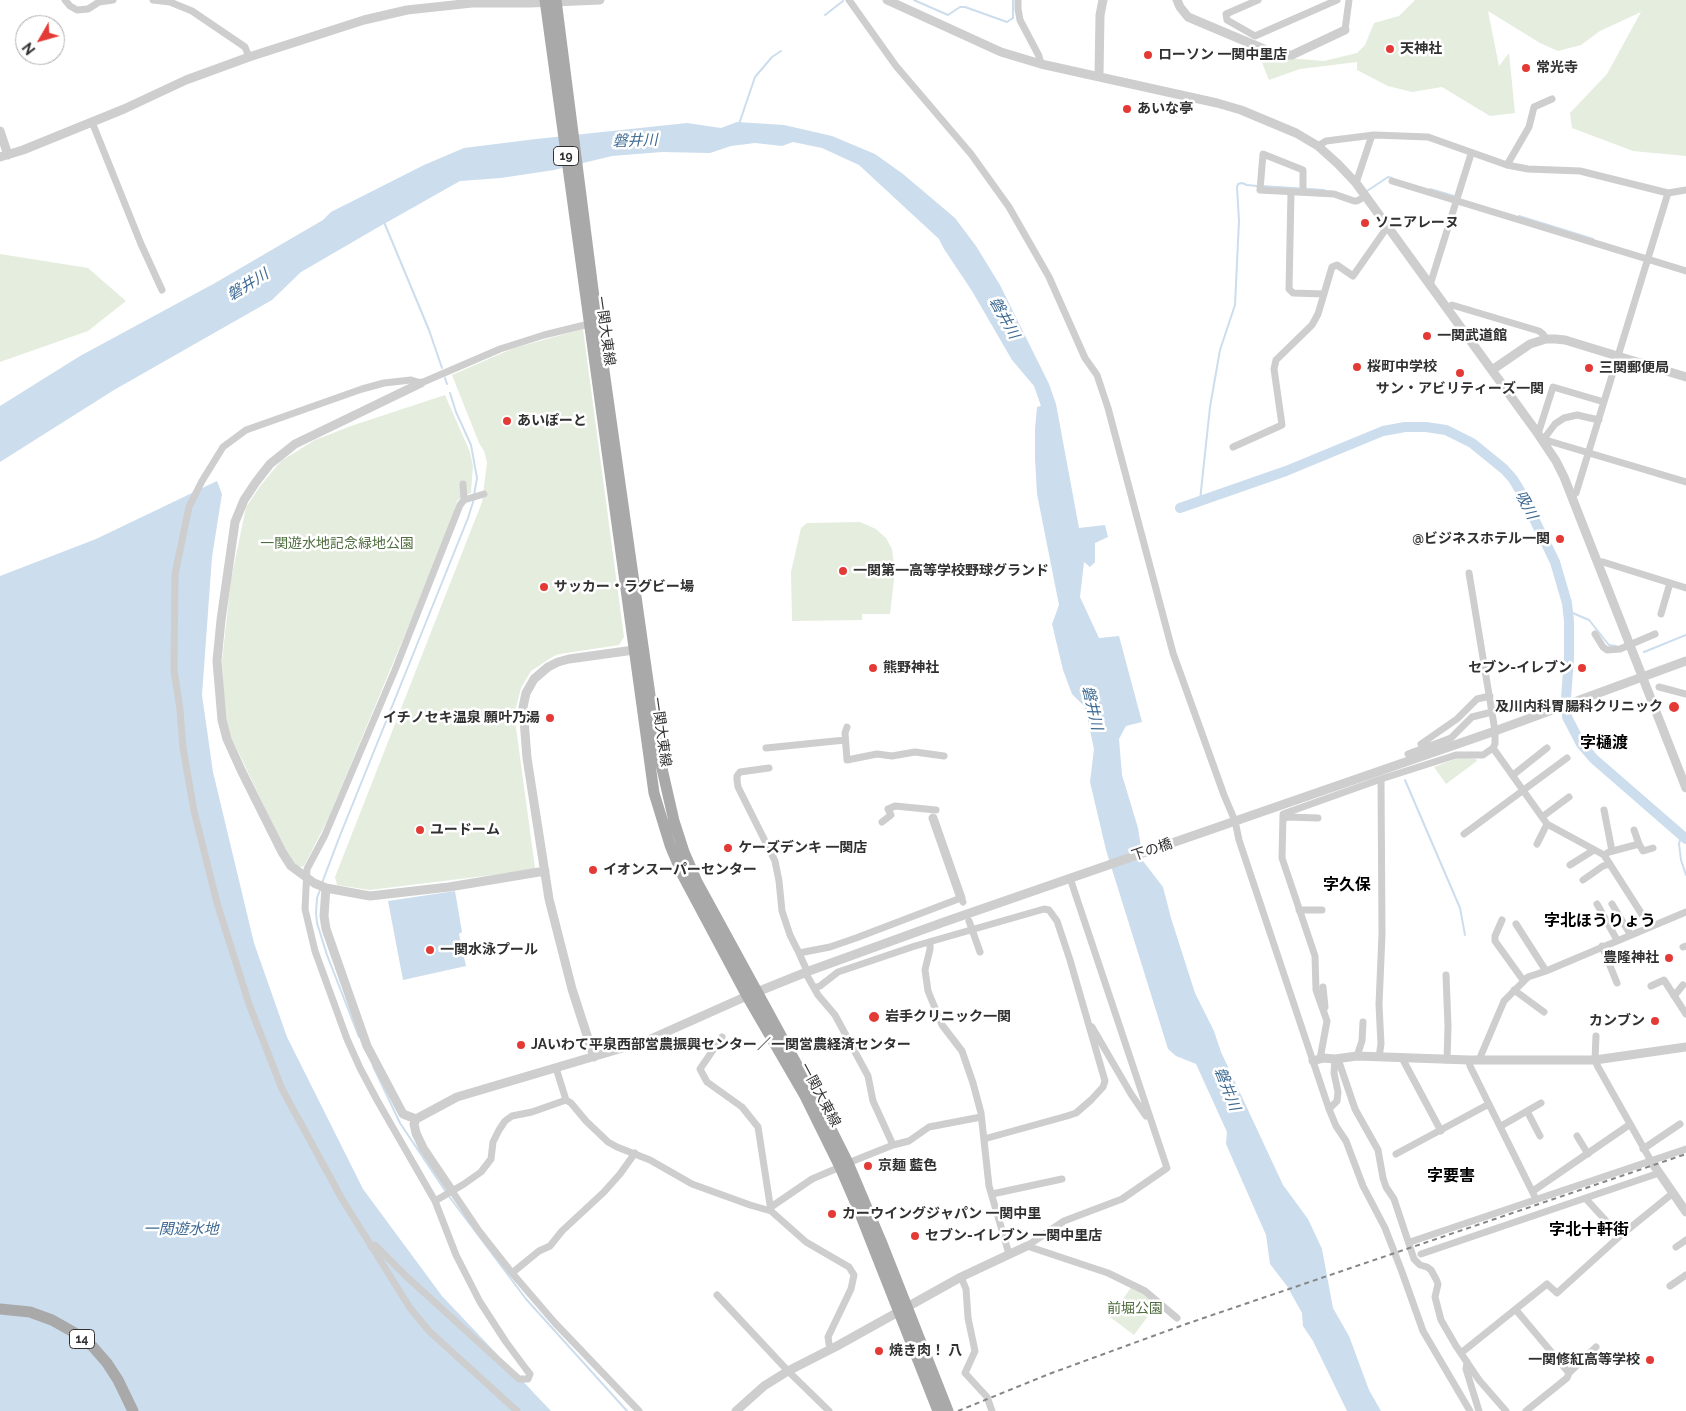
<!DOCTYPE html>
<html>
<head>
<meta charset="utf-8">
<style>
	body { margin:0 }
	#map { position:relative; width:1686px; height:1411px; overflow:hidden; background:#fff; font-family:Raleway,sans-serif }
	canvas { display:block }
	.north { position:absolute; left:15px; top:15px; width:50px; height:50px; box-sizing:border-box; background:#fff; border:1px solid #adadad; border-radius:50%; rotate:232deg; font-size:14px; font-weight:700; line-height:20px; text-align:center; color:#313131 }
	.north::after { content:''; display:block; margin:auto; width:18px; height:22px; background:#e43a36; clip-path:polygon(50% 0,100% 100%,50% 72%,0 100%) }
</style>
</head>
<body>
<div id="map">
<canvas width="1686" height="1411"></canvas>
<div class="north">N</div>
</div>
<script>
const context = document.querySelector('canvas').getContext('2d');
context.lineJoin = 'round';
function paint(path, color) { context.fillStyle = color; context.fill(path, 'evenodd'); }
const toPath = rows => new Path2D(rows.map(r => 'M' + r).join(''));
function stroke(path, color, width, dash) { context.strokeStyle = color; context.lineWidth = width; context.lineCap = dash ? 'butt' : 'round'; context.setLineDash(dash || []); context.stroke(path); }
function drawText(font, color, halo, rows, align = 'center') {
  context.font = font + ' Raleway,"Noto Sans JP",sans-serif'; context.lineWidth = 5; context.setLineDash([]); context.textBaseline = 'middle'; context.strokeStyle = halo; context.fillStyle = color; for (const [text, x, y, turn = 0] of rows) {
    context.save(); context.translate(x, y); context.rotate((+turn || 0) * Math.PI / 180); context.textAlign = isNaN(turn) ? turn : align; if (halo) context.strokeText(text, 0, 0); context.fillText(text, 0, 0); context.restore();
  }
}
paint(toPath([
	[1415,0,1686,0,1686,156,1633,151,1572,128,1570,113,1607,74,1641,12,1600,31,1581,45,1558,51,1540,43,1488,11,1499,66,1509,53,1515,113,1490,116,1442,87,1412,92,1388,86,1357,70,1357,62,1300,69,1269,80,1258,53,1287,58,1324,61,1357,53,1365,45,1374,23,1399,16],
	[0,254,88,268,126,301,88,331,0,362],
	[583,329,624,637,619,645,560,654,554,656,531,671,521,688,515,712,515,720,535,868,533,870,370,890,337,885,335,877,482,502,487,462,484,451,479,443,452,375,514,348],
	[445,395,470,452,473,466,471,493,462,497,457,501,451,524,328,819,304,866,297,868,292,864,230,735,224,713,222,661,231,580,246,507,261,485,281,461,315,440,351,426],
	[860,522,876,529,886,538,892,549,895,571,890,614,862,614,862,620,792,621,791,572,801,528,807,523],
	[1460,757,1476,759,1477,761,1446,784,1434,767],
	[1135,1282,1160,1300,1134,1335,1110,1317]
]), '#e5eddf');
paint(toPath([
	[737,122,784,125,832,136,875,154,903,174,955,218,976,246,1000,285,1049,384,1056,404,1079,528,1105,525,1108,537,1095,543,1095,562,1090,567,1084,562,1080,597,1099,638,1119,636,1142,722,1126,726,1119,739,1122,775,1138,828,1143,861,1163,887,1171,918,1195,993,1214,1031,1221,1052,1283,1185,1308,1219,1322,1249,1333,1308,1349,1336,1369,1390,1381,1411,1347,1411,1313,1341,1303,1326,1302,1313,1287,1286,1270,1264,1266,1235,1226,1144,1227,1132,1196,1064,1176,1056,1168,1049,1106,850,1090,782,1094,749,1085,707,1072,694,1063,670,1052,624,1059,605,1037,494,1035,458,1035,429,1037,407,1041,406,1034,386,1012,360,972,291,944,249,939,239,859,165,822,148,793,142,782,146,755,143,731,146,710,153,662,152,612,156,554,170,501,178,460,181,375,229,301,272,272,300,114,390,0,462,0,406,80,356,215,283,323,220,331,212,424,165,464,148,536,139,687,123,721,128],
	[217,481,222,494,212,557,202,695,213,772,254,943,287,1037,363,1189,442,1296,551,1411,0,1411,0,576,96,539],
	[455,891,462,932,459,934,466,966,403,980,388,901]
]), '#ccdded');
stroke(toPath([
	[914,0,948,15,960,7,965,7,1007,22,1013,18,1013,0],
	[825,15,843,1],
	[739,124,755,77,772,57,781,51],
	[1262,186,1324,190],
	[1430,189,1454,196],
	[1367,191,1388,177,1392,178],
	[1519,216,1593,239],
	[384,222,429,330,442,368],
	[445,378,447,384],
	[450,393,456,412,471,445,477,478,474,495],
	[1200,500,1210,407,1220,350,1235,305,1239,221,1237,187,1238,184,1242,183,1247,185,1257,186],
	[1568,611,1589,620,1609,645,1616,646],
	[1644,652,1686,635],
	[1405,780,1460,908,1465,935],
	[1681,836,1679,844,1681,860,1686,875],
	[322,883,339,838,468,518,474,499],
	[320,890,317,898,316,913,317,923,327,955,359,1037],
	[373,1066,400,1123,446,1192],
	[448,1195,526,1299,627,1411]
]), '#ccdded', 2);
stroke(toPath([
	[1180,508,1286,471,1383,431,1405,427,1426,427,1446,430,1472,443,1504,469,1513,479,1522,494,1555,562,1567,603,1569,621,1569,658,1566,698,1567,717,1581,744,1594,759,1686,839]
]), '#ccdded', 10);
stroke(toPath([
	[65,0,70,6,77,10,88,9,99,2,113,0],
	[153,0,170,2,192,11,245,47,249,57],
	[849,0,896,66,971,154,1009,207,1049,277,1085,358,1097,375,1108,408,1173,653,1224,795,1235,821,1239,840,1329,1109,1336,1126,1346,1141,1363,1186,1385,1228,1402,1272,1423,1331,1470,1411],
	[1018,0,1018,9,1020,20,1039,56,1041,64],
	[1258,0,1226,14,1227,20,1255,36,1337,0],
	[1345,30,1349,0],
	[92,122,141,244,162,290],
	[1318,146,1326,141,1374,135,1428,137,1507,165,1528,169,1580,171,1668,193,1686,190],
	[1507,165,1529,127,1534,107,1552,99],
	[1392,181,1686,271],
	[1356,183,1372,135],
	[1291,192,1289,289,1293,293,1324,294],
	[1303,192,1303,170,1263,154,1260,190,1334,194,1354,201,1357,201,1366,196],
	[1430,285,1471,154],
	[1447,308,1452,305,1539,331,1543,334,1546,339],
	[1538,434,1553,387,1604,402],
	[1543,440,1549,441,1686,482],
	[1543,440,1555,424,1564,418,1577,415,1599,420],
	[1233,447,1282,425,1274,369,1276,360,1312,325,1318,314,1332,267,1337,265,1353,276,1388,226],
	[1572,496,1576,493,1668,193],
	[464,500,484,494],
	[1598,562,1603,562,1686,588],
	[1469,573,1495,731,1495,744,1493,748],
	[1661,614,1670,583],
	[1595,634,1603,647,1607,650,1620,649,1655,634],
	[1659,687,1686,694],
	[847,727,845,733,847,760,877,754,892,756,915,752,944,756],
	[1421,744,1457,719,1477,699,1490,696],
	[766,748,845,740],
	[1408,754,1451,738,1472,717,1492,712],
	[769,768,740,772,737,776,737,780,738,787,775,861,779,881,782,911,790,935,799,953,830,947,856,938,961,898,963,902],
	[1513,775,1547,748],
	[1604,810,1612,851],
	[1542,817,1569,797],
	[1283,819,1288,817,1318,818],
	[882,822,891,815,888,809,895,806,936,810],
	[1634,830,1639,844],
	[1464,834,1567,758],
	[1537,844,1547,824],
	[1604,855,1609,852,1639,844,1643,851,1653,848],
	[1570,865,1594,850],
	[1583,880,1603,866,1610,864],
	[1597,904,1617,940],
	[1612,904,1630,934],
	[1299,910,1322,910],
	[1502,920,1495,936,1495,941,1523,980],
	[969,921,980,952],
	[1516,924,1546,971],
	[930,942,930,949,925,970,928,991,942,1025,962,1051,973,1083,981,1113,989,1186,1009,1254],
	[1602,946,1617,983],
	[1683,947,1686,946],
	[799,953,807,971],
	[805,972,818,995,835,1015,868,1076,873,1101,893,1145],
	[1446,975,1448,1026,1447,1060],
	[1651,986,1664,980,1686,1014],
	[1323,987,1325,1007],
	[814,988,820,986,838,972,915,946,1044,909,1049,910,1057,921,1070,960,1105,1081,1103,1087,1091,1100,1076,1113,1067,1116,984,1139],
	[1514,990,1544,1012],
	[1674,996,1683,985],
	[1092,1027,1131,1094,1146,1116],
	[1596,1036,1595,1060,1598,1067,1651,1161],
	[722,1037,700,1069,707,1082,742,1107,758,1127,771,1211],
	[1357,1056,1362,1041,1363,1022],
	[1379,1057,1381,1044,1379,1005,1382,934,1381,779],
	[1402,1058,1441,1131],
	[1320,1059,1327,1021,1316,990,1315,956,1282,858,1283,814,1381,779,1456,755,1483,755,1493,748,1547,824,1604,855,1650,927],
	[1338,1059,1355,1109,1378,1150,1383,1178,1386,1187,1394,1199,1414,1259,1420,1265,1427,1267,1431,1270,1436,1279,1438,1284,1435,1297,1441,1320,1456,1346,1479,1380,1506,1411],
	[1469,1060,1470,1066,1536,1199],
	[1479,1060,1504,1001,1528,977,1546,971,1686,912],
	[556,1068,566,1100,571,1103,586,1121,608,1142,617,1147,650,1160,692,1184,750,1205,771,1211,806,1242,849,1267,854,1275,851,1289,828,1337,830,1350],
	[1329,1109,1337,1101,1338,1092,1334,1073,1335,1059],
	[1527,1111,1540,1136],
	[1501,1126,1541,1103],
	[1577,1136,1588,1154],
	[1643,1149,1680,1124],
	[1396,1154,1489,1104],
	[848,1163,893,1145,909,1141,929,1127,981,1117],
	[452,1191,479,1231,512,1273,555,1323,639,1411],
	[1533,1191,1629,1125],
	[992,1194,1062,1179],
	[1586,1199,1620,1236],
	[435,1201,464,1184,481,1172,491,1159,493,1142,499,1130,505,1121,512,1116,532,1112,566,1100],
	[771,1207,812,1179,840,1167],
	[1413,1241,1686,1149],
	[1027,1246,1064,1221,1122,1199,1167,1168,1070,878],
	[1027,1246,1108,1273,1145,1291,1177,1318],
	[371,1247,375,1245,407,1277,519,1379,528,1379,530,1374,526,1369,506,1342,480,1302,456,1255,435,1201,377,1100,360,1068,347,1039,315,951,305,909,307,869,325,835,395,670,460,505,464,500,463,484],
	[1676,1247,1686,1240],
	[1421,1254,1659,1173],
	[512,1273,539,1251,550,1246,562,1231,604,1192,620,1174,635,1153],
	[961,1277,966,1289,968,1318,975,1351,965,1373,987,1397,992,1411],
	[1670,1286,1686,1275],
	[717,1295,788,1371,829,1411],
	[1516,1310,1569,1373,1567,1378,1526,1411],
	[1461,1353,1547,1284,1557,1293,1620,1236,1673,1193],
	[1467,1362,1466,1369,1479,1411],
	[1569,1373,1596,1347],
	[517,1411,429,1331,410,1308,342,1199,282,1089,249,1004,217,903,194,811,183,748,180,710,174,670,175,574,189,507,202,481,223,447,246,430,362,389,384,383,411,380,421,383,500,349,544,335,589,324]
]), '#cecece', 7);
stroke(toPath([
	[887,0,1001,52,1041,64,1217,103,1241,110,1296,133,1318,146,1338,164,1356,183,1536,431,1556,461,1564,477,1686,788],
	[1177,0,1180,7,1188,17,1278,55,1292,55,1345,30],
	[1099,76,1100,15,1103,0],
	[0,131,8,155],
	[0,157,23,150,124,109,186,80,249,57,364,20,407,10,472,3,530,3,600,0],
	[1492,370,1530,344,1546,339,1555,339,1565,340,1686,377],
	[421,383,295,444,270,464,256,482,244,500,235,522,221,620,217,661,222,720,227,739,241,770,282,852,291,866,314,883,326,888,370,896,449,887,545,871],
	[933,818,961,898],
	[326,888,324,916,326,929,367,1046,403,1114,416,1119],
	[594,1057,572,989,549,899,527,758,523,707,526,693,534,679,548,667,558,662,569,659,634,650],
	[1313,1061,1323,1058,1335,1059,1357,1056,1469,1060,1595,1060,1686,1047],
	[1651,1161,1686,1212],
	[452,1191,423,1148,416,1133,414,1124,416,1119,457,1097,646,1041,747,996,809,971,944,922,1495,731,1686,661],
	[736,1411,764,1386,788,1371,837,1346,961,1277,1027,1246]
]), '#cecece', 9);
stroke(toPath([
	[545,0,654,793,670,845,683,876,747,996,805,1096,840,1167,859,1211,938,1411],
	[556,0,597,321,643,646,658,751,674,821,684,852,697,882,820,1107,848,1163,883,1246,948,1411],
	[0,1309,30,1312,52,1320,75,1333,93,1347,107,1363,118,1380,133,1411]
]), '#a9a9a9', 11);
stroke(toPath([
	[958,1411,1049,1374,1186,1324,1686,1154]
]), '#868686', 2, [5, 4]);
for (const [x, y, r, color] of [
	[1390,49,5,"#e43a36"],
	[1148,55,5,"#e43a36"],
	[1526,68,5,"#e43a36"],
	[1127,109,5,"#e43a36"],
	[1365,223,5,"#e43a36"],
	[1427,336,5,"#e43a36"],
	[1357,367,5,"#e43a36"],
	[1589,368,5,"#e43a36"],
	[1460,373,5,"#e43a36"],
	[507,421,5,"#e43a36"],
	[1560,539,5,"#e43a36"],
	[843,571,5,"#e43a36"],
	[544,587,5,"#e43a36"],
	[873,668,5,"#e43a36"],
	[1582,668,5,"#e43a36"],
	[1674,707,6,"#e43a36"],
	[550,718,5,"#e43a36"],
	[420,830,5,"#e43a36"],
	[728,848,5,"#e43a36"],
	[593,870,5,"#e43a36"],
	[430,950,5,"#e43a36"],
	[1669,958,5,"#e43a36"],
	[874,1017,6,"#e43a36"],
	[1655,1021,5,"#e43a36"],
	[521,1045,5,"#e43a36"],
	[868,1166,5,"#e43a36"],
	[832,1214,5,"#e43a36"],
	[915,1236,5,"#e43a36"],
	[879,1351,5,"#e43a36"],
	[1650,1360,5,"#e43a36"]
]) { const dot = new Path2D(); dot.arc(x, y, r, 0, 2 * Math.PI); context.fillStyle = color; context.fill(dot); stroke(dot, '#fff', 2); }
for (const [x, y, w] of [
	[566,156,25],
	[82,1339,25]
]) { const box = new Path2D(); box.roundRect(x - w / 2, y - 9.5, w, 19, 4); context.fillStyle = '#fff'; context.fill(box); stroke(box, '#313131', 1); }
drawText('bold 12px', '#313131', null, [
	["19",566,156],
	["14",82,1339]
]);
drawText('bold 14px', '#313131', '#fff', [
	["天神社",1400,49],
	["ローソン 一関中里店",1158,55],
	["常光寺",1536,68],
	["あいな亭",1137,109],
	["ソニアレーヌ",1375,223],
	["一関武道館",1437,336],
	["桜町中学校",1367,367],
	["三関郵便局",1599,368],
	["サン・アビリティーズ一関",1460,389,"center"],
	["あいぽーと",517,421],
	["@ビジネスホテル一関",1550,539,"right"],
	["一関第一高等学校野球グランド",853,571],
	["サッカー・ラグビー場",554,587],
	["熊野神社",883,668],
	["セブン-イレブン",1572,668,"right"],
	["及川内科胃腸科クリニック",1663,707,"right"],
	["イチノセキ温泉 願叶乃湯",540,718,"right"],
	["ユードーム",430,830],
	["ケーズデンキ 一関店",738,848],
	["イオンスーパーセンター",603,870],
	["一関水泳プール",440,950],
	["豊隆神社",1659,958,"right"],
	["岩手クリニック一関",885,1017],
	["カンブン",1645,1021,"right"],
	["JAいわて平泉西部営農振興センター／一関営農経済センター",531,1045],
	["京麺 藍色",878,1166],
	["カーウイングジャパン 一関中里",842,1214],
	["セブン-イレブン 一関中里店",925,1236],
	["焼き肉！ 八",889,1351],
	["一関修紅高等学校",1640,1360,"right"]
], 'left');
drawText('14px', '#313131', '#fff', [
	["一関大東線",605,331,82],
	["一関大東線",661,732,82],
	["下の橋",1152,850,-19],
	["一関大東線",820,1095,62]
]);
drawText('14px', '#4f6d3e', '#fff', [
	["一関遊水地記念緑地公園",337,544],
	["前堀公園",1135,1309]
]);
drawText('italic 15px', '#3e6a93', '#fff', [
	["磐井川",635,141,-2],
	["磐井川",248,285,-32],
	["磐井川",1004,318,61],
	["吸川",1526,505,63],
	["磐井川",1092,708,77],
	["磐井川",1227,1089,68],
	["一関遊水地",181,1229]
]);
drawText('bold 16px', '#000', '#fff', [
	["字樋渡",1604,743],
	["字久保",1347,885],
	["字北ほうりょう",1600,921],
	["字要害",1451,1176],
	["字北十軒街",1589,1230]
]);
</script>
</body>
</html>
